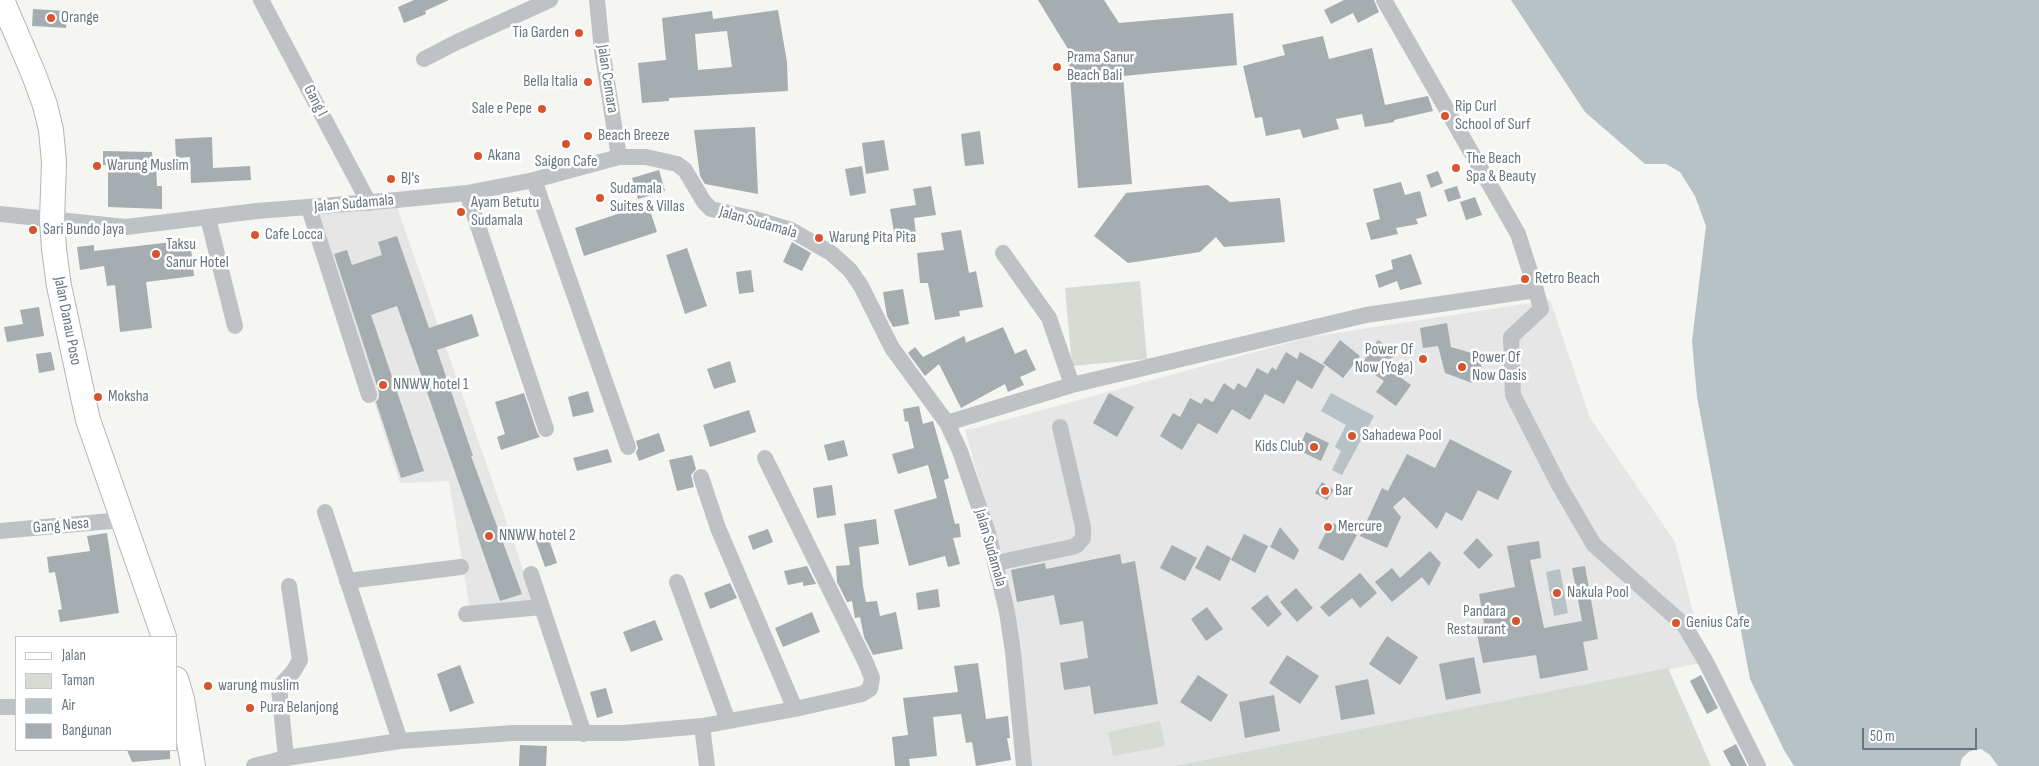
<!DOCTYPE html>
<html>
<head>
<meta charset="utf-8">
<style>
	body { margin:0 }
	#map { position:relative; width:2039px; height:766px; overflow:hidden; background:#f5f5f1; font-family:"Sofia Sans Condensed",sans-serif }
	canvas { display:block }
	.legend { position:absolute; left:15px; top:636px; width:162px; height:115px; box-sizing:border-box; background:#fff; border:1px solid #c2c8cc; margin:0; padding:6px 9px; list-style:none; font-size:15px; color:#667580 }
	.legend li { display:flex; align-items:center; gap:10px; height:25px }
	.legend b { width:25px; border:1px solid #c2c8cc }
	.scale { position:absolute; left:1862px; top:728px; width:115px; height:22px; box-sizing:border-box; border:2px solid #667580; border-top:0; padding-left:6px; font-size:15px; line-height:18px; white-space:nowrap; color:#667580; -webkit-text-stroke:4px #fff; paint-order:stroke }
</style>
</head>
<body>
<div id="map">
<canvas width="2039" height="766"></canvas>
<ul class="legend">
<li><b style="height:6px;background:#fff"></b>Jalan</li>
<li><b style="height:14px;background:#d6dbd3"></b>Taman</li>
<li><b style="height:14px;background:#b7c2c6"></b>Air</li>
<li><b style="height:14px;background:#a5adb1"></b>Bangunan</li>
</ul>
<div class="scale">50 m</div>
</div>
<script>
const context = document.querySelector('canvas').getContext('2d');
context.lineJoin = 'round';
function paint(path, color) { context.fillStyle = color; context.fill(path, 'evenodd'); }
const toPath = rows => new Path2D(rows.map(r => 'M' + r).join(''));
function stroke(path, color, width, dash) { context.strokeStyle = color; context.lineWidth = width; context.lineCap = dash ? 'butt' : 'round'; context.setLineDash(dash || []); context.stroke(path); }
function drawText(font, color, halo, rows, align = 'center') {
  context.font = font + ' "Sofia Sans Condensed",sans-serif'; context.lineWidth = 5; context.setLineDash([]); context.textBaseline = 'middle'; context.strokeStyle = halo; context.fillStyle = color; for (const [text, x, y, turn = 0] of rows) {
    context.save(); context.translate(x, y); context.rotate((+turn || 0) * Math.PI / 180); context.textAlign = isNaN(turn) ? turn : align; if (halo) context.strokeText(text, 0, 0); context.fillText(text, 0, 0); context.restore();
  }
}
paint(toPath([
	[397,207,535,604,470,610,449,481,400,483,314,214],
	[1550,300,1590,418,1675,542,1706,662,1174,766,1029,766,988,512,965,430,976,428,1310,337]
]), '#e5e6e5');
paint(toPath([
	[1140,281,1147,359,1072,366,1065,288],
	[1668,668,1711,766,1174,766],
	[1160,721,1165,746,1113,756,1108,732]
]), '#d6dbd3');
paint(toPath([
	[1511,0,2039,0,2039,766,1998,766,1990,755,1981,749,1970,751,1962,758,1960,766,1794,766,1784,750,1750,679,1697,397,1692,341,1706,226,1695,196,1680,172,1666,164,1645,164,1585,112],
	[1331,393,1374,416,1342,475,1332,470,1341,451,1335,447,1346,425,1321,411],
	[1560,569,1568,613,1554,616,1546,572]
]), '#b7c2c6');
paint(toPath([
	[414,0,449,0,425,11,426,14,404,23,398,7],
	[1038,0,1104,0,1119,23,1233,13,1237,65,1123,76,1132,184,1078,188,1068,49],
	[1344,0,1374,0,1379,12,1358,23,1353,13,1331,24,1324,10],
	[33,9,67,11,66,28,32,26],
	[778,10,787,62,788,91,669,98,669,101,642,103,638,63,666,60,662,18,712,11,713,19],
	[727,31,732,67,698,70,695,34],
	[1323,36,1329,59,1372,48,1385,105,1428,96,1433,111,1394,120,1394,122,1365,127,1362,114,1336,119,1339,129,1303,138,1300,129,1266,136,1262,117,1255,118,1243,66,1285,55,1282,45],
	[755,127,758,194,705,184,700,176,694,130],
	[980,131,984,164,965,166,961,134],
	[212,137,213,168,250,166,251,180,191,183,190,157,176,158,175,139],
	[884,140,889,170,866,174,862,143],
	[103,151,152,152,153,165,156,165,157,186,162,186,162,209,108,207,108,165,103,165],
	[862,166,866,193,850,196,845,169],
	[659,170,665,191,638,199,632,178],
	[1438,171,1443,183,1431,188,1426,175],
	[1401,182,1405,195,1420,191,1427,216,1416,219,1418,224,1396,228,1398,234,1371,240,1366,223,1380,219,1373,189],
	[1208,185,1230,202,1280,198,1285,242,1224,247,1216,237,1200,252,1128,263,1094,236,1126,193],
	[931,186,936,215,914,218,916,234,895,238,890,209,916,205,913,189],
	[1457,186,1461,198,1448,202,1444,190],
	[1475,197,1482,215,1466,220,1460,202],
	[648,204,657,232,584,256,575,228],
	[961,230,969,273,976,271,983,307,959,311,960,316,935,320,928,283,920,283,917,253,944,250,941,233],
	[397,236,429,328,472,314,479,336,437,350,473,456,471,456,522,594,500,601,397,306,371,315,424,471,401,478,376,402,379,398,379,392,334,254,347,250,352,265,382,255,378,242],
	[190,240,194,276,146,282,152,328,120,332,115,285,107,286,104,266,80,270,77,247,94,245,94,251],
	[792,242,811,253,802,271,783,262],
	[687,248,707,306,685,314,666,255],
	[1411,254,1422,284,1400,290,1397,281,1379,288,1375,275,1393,269,1391,260],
	[751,270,754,292,739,294,736,272],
	[903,289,909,324,893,327,887,316,883,292],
	[39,307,44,336,7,342,4,327,23,324,20,310],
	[1447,323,1451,347,1478,355,1484,376,1472,383,1445,373,1438,346,1423,348,1420,328],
	[1003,327,1015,354,1026,349,1036,370,1020,377,1024,385,1008,392,1005,384,961,408,939,364,925,376,908,353,915,347,923,357,964,336,966,341,965,343],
	[1340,340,1360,356,1343,378,1323,363],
	[1378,340,1396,352,1386,367,1411,385,1396,406,1376,392,1384,381,1361,365],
	[51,352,55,370,39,373,36,354],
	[1286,352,1297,359,1300,352,1325,366,1312,389,1297,380,1284,404,1265,394,1250,420,1232,409,1217,434,1198,423,1182,450,1160,436,1173,413,1180,417,1190,398,1201,404,1205,398,1213,402,1224,383,1234,390,1238,383,1246,388,1257,368,1268,374,1272,367,1276,370],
	[730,361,736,382,714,389,707,369],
	[588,391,594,412,573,417,568,397],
	[524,393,537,432,540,437,501,450,497,437,505,434,495,402],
	[1109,393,1134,407,1117,437,1093,423],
	[919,406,923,424,933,421,949,478,944,480,955,524,959,523,961,537,953,538,960,564,948,567,945,556,909,566,894,510,937,498,928,465,898,474,892,454,914,448,908,421,905,422,903,409],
	[749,410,756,432,710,447,703,425],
	[1306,432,1329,443,1321,461,1298,450],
	[659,433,665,451,639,461,636,453,638,448,636,441],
	[1450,439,1512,471,1498,500,1478,490,1462,521,1446,512,1437,529,1404,497,1393,507,1401,517,1387,548,1360,536,1382,488,1388,491,1407,454,1435,468],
	[844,440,848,456,828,461,824,445],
	[608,449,612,462,577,471,573,458],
	[692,455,696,469,691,475,694,487,677,491,669,460],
	[1322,482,1334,490,1327,500,1315,493],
	[832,485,836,515,817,518,813,488],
	[876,519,879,544,859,547,863,586,866,602,877,601,880,616,896,612,903,649,873,655,864,637,860,617,855,618,852,601,847,602,837,582,836,566,850,565,844,524],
	[1331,522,1357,535,1343,561,1318,548],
	[1280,527,1299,550,1294,560,1270,547],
	[768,529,773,542,753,550,748,536],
	[107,533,119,613,60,622,58,610,62,609,55,572,49,573,47,557,90,551,87,536],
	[547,534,557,563,545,567,535,539],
	[1244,534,1268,546,1255,573,1231,560],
	[1477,538,1493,555,1479,569,1463,553],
	[1539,541,1541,558,1530,560,1544,628,1582,621,1572,568,1585,566,1598,639,1583,642,1588,670,1540,679,1536,655,1483,663,1475,625,1484,623,1479,594,1515,587,1507,546],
	[1172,545,1197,558,1185,581,1160,568],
	[1207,545,1231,558,1220,581,1195,568],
	[1430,551,1441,563,1429,586,1422,577,1392,602,1375,582,1392,568,1400,578],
	[1120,554,1122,564,1135,561,1158,704,1094,714,1090,686,1064,690,1060,663,1088,658,1083,621,1060,625,1054,595,1017,602,1011,570,1045,563,1046,569],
	[807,566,816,584,803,586,803,582,788,585,784,571],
	[1360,573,1377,593,1360,608,1352,598,1329,617,1320,607],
	[730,583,737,598,710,609,704,593],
	[1296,588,1313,608,1297,622,1280,602],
	[938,589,940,607,918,610,916,593],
	[1267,595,1282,614,1268,627,1251,608],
	[1207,607,1223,629,1206,641,1191,619],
	[812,612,820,632,783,647,775,628],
	[655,620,663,640,631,652,623,632],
	[1387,636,1418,657,1400,685,1369,664],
	[1287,655,1319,676,1300,704,1269,683],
	[1474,657,1481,693,1446,700,1439,664],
	[978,663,986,719,1008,716,1010,738,1007,738,1011,760,976,766,972,742,966,743,961,714,933,717,937,756,909,759,910,766,895,766,892,737,908,735,903,698,958,692,954,666],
	[460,665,474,703,450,712,437,674],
	[1198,675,1228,695,1211,722,1180,702],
	[1701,675,1718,708,1707,714,1690,681],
	[1368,679,1375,714,1341,720,1335,686],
	[606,688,613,713,597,718,590,692],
	[1274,695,1280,731,1245,738,1239,702],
	[1736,744,1747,766,1731,766,1723,751],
	[520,745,547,746,546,766,519,766],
	[127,750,170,750,170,759,132,762]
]), '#a5adb1');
const secondary = toPath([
	[2,0,34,75,45,105,51,130,54,162,52,220,54,249,59,286,88,420,164,637],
	[176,679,182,699,193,766]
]);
stroke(secondary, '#b1b6b9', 26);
stroke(toPath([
	[261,0,369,203],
	[597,0,602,50,619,157],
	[1384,0,1518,234,1536,290,1541,309,1511,337,1513,395,1559,485,1594,545,1684,625,1706,662,1758,766],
	[424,59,457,42,550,0],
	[534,180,628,447],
	[467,193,546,429],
	[309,208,369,395],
	[0,214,126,227,257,211,397,200,467,193,534,180,619,157,646,157,677,164,685,170,704,202,711,209,755,219,791,230,831,253,850,270,861,286,892,348,947,423,960,451,988,533,1007,612,1013,652,1024,766],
	[208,218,235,326],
	[1003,253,1049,318,1072,385],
	[947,423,1072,385,1366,315,1536,290],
	[701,477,718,528,795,709],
	[325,512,400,741],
	[0,531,122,520],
	[996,563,1072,547,1077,545,1083,538,1083,527,1060,427],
	[531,574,584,734],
	[347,581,461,567],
	[677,582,728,721],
	[466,614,542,607],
	[0,707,16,707],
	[702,726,707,766],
	[286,758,279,687,293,672,300,660,289,586],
	[254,766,286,758,400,741,513,733,623,733,702,726,795,709,862,694,870,689,872,678,866,663,765,458]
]), '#bec2c5', 16);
stroke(secondary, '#fff', 24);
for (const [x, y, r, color] of [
	[51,18,5,"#d7542f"],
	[579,33,5,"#d7542f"],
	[1057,67,5,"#d7542f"],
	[588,82,5,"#d7542f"],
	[542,109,5,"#d7542f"],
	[1445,116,5,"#d7542f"],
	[588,136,5,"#d7542f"],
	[566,144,5,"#d7542f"],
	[478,156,5,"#d7542f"],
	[97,166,5,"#d7542f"],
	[1456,168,5,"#d7542f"],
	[391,179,5,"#d7542f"],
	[600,198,5,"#d7542f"],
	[461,212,5,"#d7542f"],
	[33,230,5,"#d7542f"],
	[255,235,5,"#d7542f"],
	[819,238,5,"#d7542f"],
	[156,254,5,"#d7542f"],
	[1525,279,5,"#d7542f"],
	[1423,359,5,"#d7542f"],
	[1462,367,5,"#d7542f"],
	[383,385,5,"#d7542f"],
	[98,397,5,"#d7542f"],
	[1352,436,5,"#d7542f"],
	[1314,447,5,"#d7542f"],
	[1325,491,5,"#d7542f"],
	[1328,527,5,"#d7542f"],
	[489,536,5,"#d7542f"],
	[1557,593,5,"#d7542f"],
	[1516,621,5,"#d7542f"],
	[1676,623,5,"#d7542f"],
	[208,686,5,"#d7542f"],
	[250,708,5,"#d7542f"]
]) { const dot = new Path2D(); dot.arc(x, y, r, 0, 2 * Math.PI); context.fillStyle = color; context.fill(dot); stroke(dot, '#fff', 2); }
drawText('16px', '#667580', '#fff', [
	["Orange",61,18],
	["Tia Garden",569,33,"right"],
	["Prama Sanur",1067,58],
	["Beach Bali",1067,76],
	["Bella Italia",578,82,"right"],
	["Rip Curl",1455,107],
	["School of Surf",1455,125],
	["Sale e Pepe",532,109,"right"],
	["Beach Breeze",598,136],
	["Akana",488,156],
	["The Beach",1466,159],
	["Spa & Beauty",1466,177],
	["Saigon Cafe",566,162,"center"],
	["Warung Muslim",107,166],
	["BJ's",401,179],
	["Sudamala",610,189],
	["Suites & Villas",610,207],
	["Ayam Betutu",471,203],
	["Sudamala",471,221],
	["Sari Bundo Jaya",43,230],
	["Cafe Locca",265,235],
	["Warung Pita Pita",829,238],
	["Taksu",166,245],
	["Sanur Hotel",166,263],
	["Retro Beach",1535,279],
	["Power Of",1413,350,"right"],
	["Now (Yoga)",1413,368,"right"],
	["Power Of",1472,358],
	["Now Oasis",1472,376],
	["NNWW hotel 1",393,385],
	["Moksha",108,397],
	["Sahadewa Pool",1362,436],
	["Kids Club",1304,447,"right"],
	["Bar",1335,491],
	["Mercure",1338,527],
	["NNWW hotel 2",499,536],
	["Nakula Pool",1567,593],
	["Pandara",1506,612,"right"],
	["Restaurant",1506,630,"right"],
	["Genius Cafe",1686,623],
	["warung muslim",218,686],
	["Pura Belanjong",260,708]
], 'left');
drawText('16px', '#667580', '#fff', [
	["Jalan Cemara",607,79,81],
	["Gang I",315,101,62],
	["Jalan Sudamala",354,204,-5],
	["Jalan Sudamala",758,223,16],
	["Jalan Danau Poso",67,321,79],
	["Gang Nesa",61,526,-5],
	["Jalan Sudamala",990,548,74]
]);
</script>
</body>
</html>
